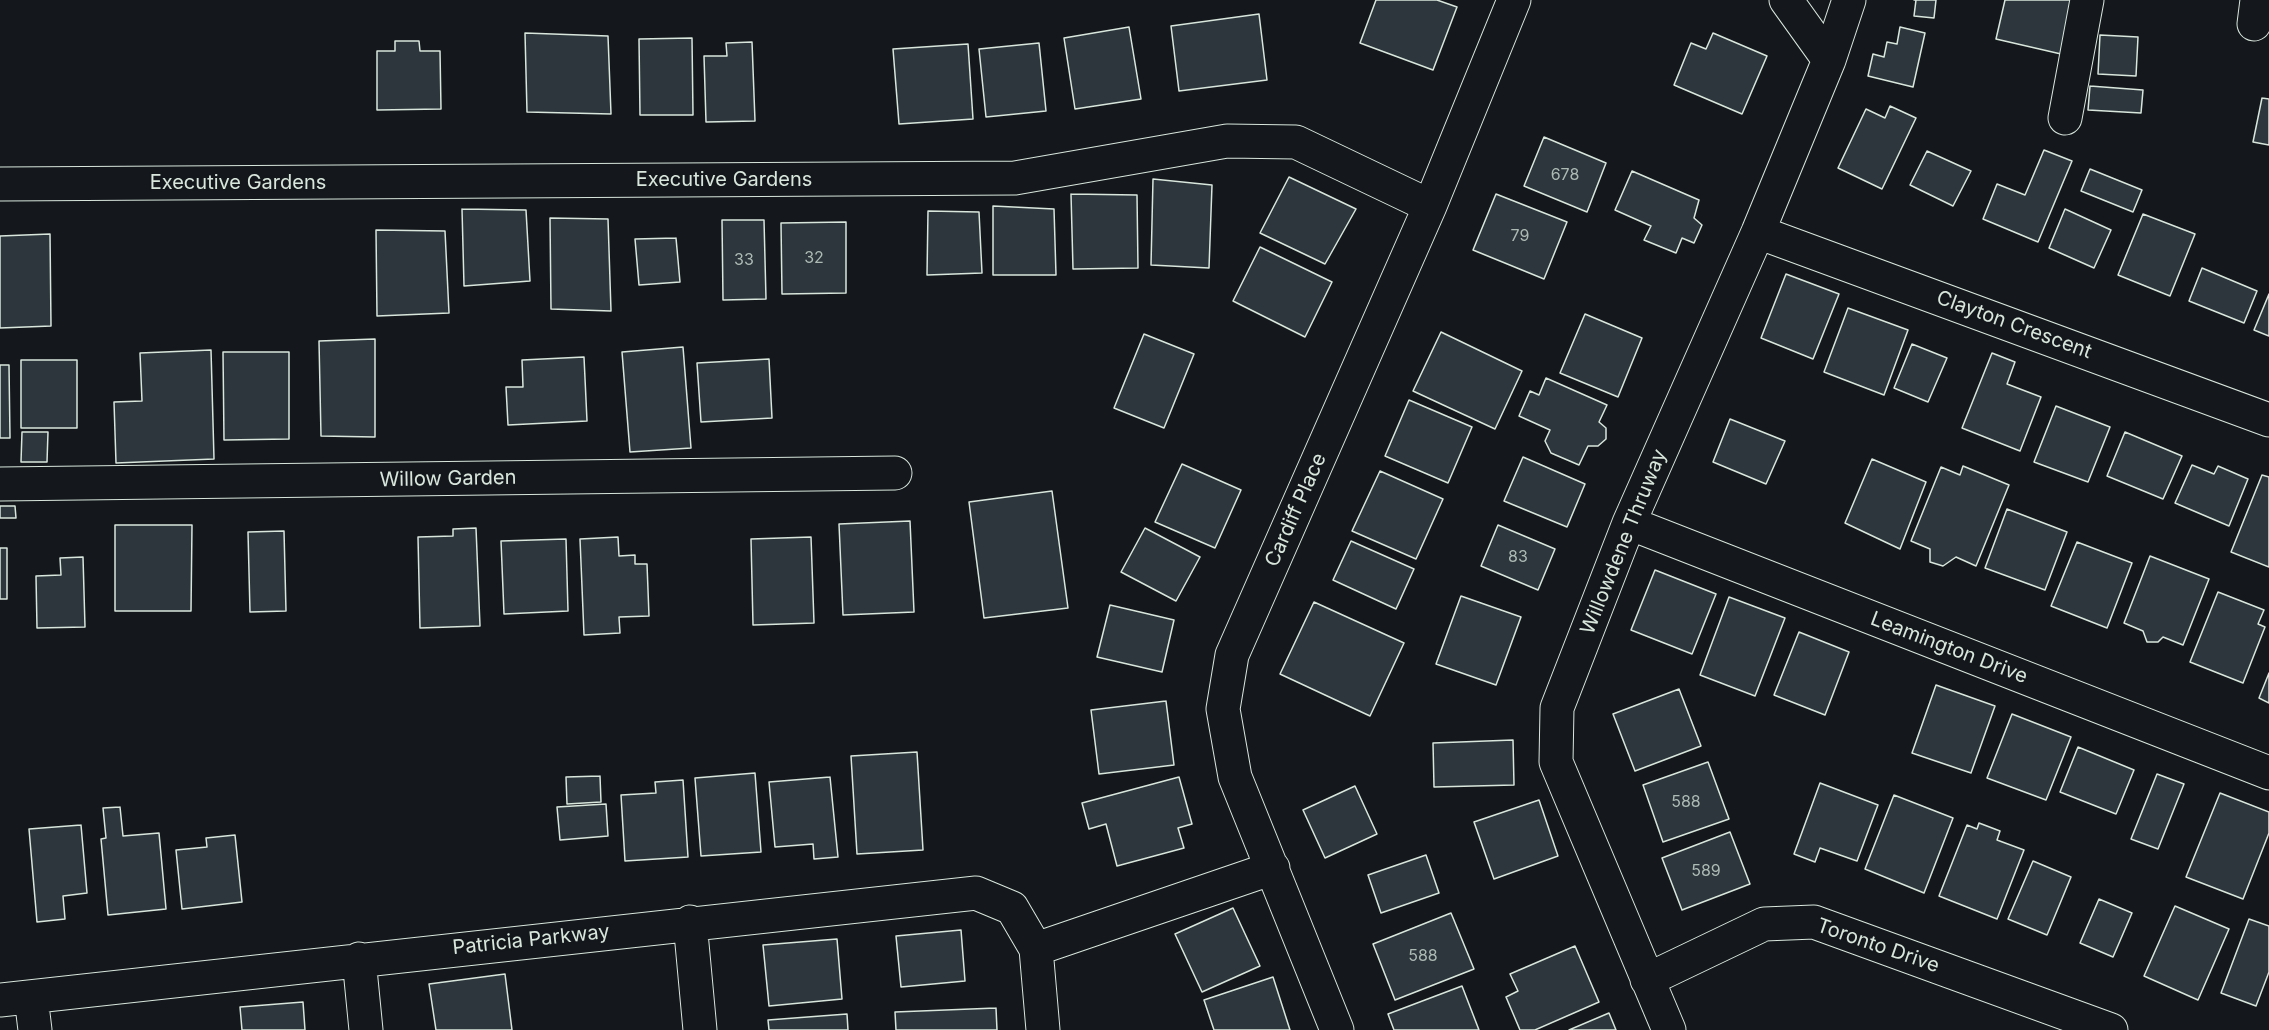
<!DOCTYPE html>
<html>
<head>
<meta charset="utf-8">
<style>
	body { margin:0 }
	canvas { display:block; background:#14181c }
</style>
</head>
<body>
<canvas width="2269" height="1030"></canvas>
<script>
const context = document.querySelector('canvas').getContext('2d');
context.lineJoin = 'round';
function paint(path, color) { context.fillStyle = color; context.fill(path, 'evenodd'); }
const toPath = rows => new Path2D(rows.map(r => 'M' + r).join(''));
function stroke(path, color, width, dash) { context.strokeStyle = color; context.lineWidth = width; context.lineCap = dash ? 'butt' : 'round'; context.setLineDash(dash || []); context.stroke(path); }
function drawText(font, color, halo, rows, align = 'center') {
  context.font = font + ' Inter,sans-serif'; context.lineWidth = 4.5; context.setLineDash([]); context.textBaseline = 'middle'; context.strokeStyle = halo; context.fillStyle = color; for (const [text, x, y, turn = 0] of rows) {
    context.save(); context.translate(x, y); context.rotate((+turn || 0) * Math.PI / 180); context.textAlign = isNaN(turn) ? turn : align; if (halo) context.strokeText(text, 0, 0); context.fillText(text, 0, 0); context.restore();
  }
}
const building = toPath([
	[1376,0,1437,0,1457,7,1433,70,1360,43,1376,0],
	[1914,0,1936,0,1934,18,1914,16,1916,0,1914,0],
	[2005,0,2072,0,2061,54,1996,39,2005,0],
	[1259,14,1267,80,1179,91,1171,26,1259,14],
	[1129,27,1141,99,1075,109,1064,38,1129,27],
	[1900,27,1925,33,1913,87,1868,76,1873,54,1884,57,1887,42,1897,44,1900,27],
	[525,33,608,36,611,114,527,112,525,33],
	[1713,33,1767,56,1742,114,1674,85,1691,43,1706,49,1713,33],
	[2100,35,2138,37,2136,76,2098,74,2100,35],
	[692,38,693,115,640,115,639,39,692,38],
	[395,41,419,41,420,51,440,51,441,109,377,110,377,51,395,51,395,41],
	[752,42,755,121,706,122,704,56,727,56,726,43,752,42],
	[1039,43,1046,111,986,117,979,49,1039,43],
	[968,44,973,119,899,124,893,49,968,44],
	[2090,86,2143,90,2141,113,2088,110,2090,86],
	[2262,98,2269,99,2269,145,2253,142,2262,98],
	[1890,106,1916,118,1882,189,1838,168,1866,109,1885,118,1890,106],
	[1544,137,1606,163,1587,212,1524,186,1544,137],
	[2044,150,2072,161,2038,242,1983,219,1997,184,2025,195,2044,150],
	[1927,151,1971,171,1953,206,1910,185,1927,151],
	[2090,169,2142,190,2133,212,2081,191,2090,169],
	[1632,171,1699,200,1694,218,1702,225,1694,243,1682,238,1676,253,1644,240,1651,226,1615,210,1632,171],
	[1289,177,1356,209,1325,264,1260,233,1289,177],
	[1153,179,1212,185,1209,268,1151,265,1153,179],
	[1071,194,1137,195,1138,268,1073,269,1071,194],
	[1496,194,1567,222,1544,279,1473,250,1496,194],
	[993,206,1054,209,1056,275,993,275,993,206],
	[462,209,526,210,530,281,464,286,462,209],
	[2065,209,2111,230,2094,268,2049,248,2065,209],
	[928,211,979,212,982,273,927,275,928,211],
	[2143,214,2195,234,2170,296,2118,275,2143,214],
	[550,218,608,219,611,311,551,309,550,218],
	[722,220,764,220,766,299,723,300,722,220],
	[846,222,846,293,782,294,781,223,846,222],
	[376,230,445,231,449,313,377,316,376,230],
	[50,234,51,326,0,328,0,236,50,234],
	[676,238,680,282,639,285,635,239,676,238],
	[1260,247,1332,282,1305,337,1233,301,1260,247],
	[2202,268,2257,291,2244,323,2189,301,2202,268],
	[1786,274,1839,294,1813,359,1761,338,1786,274],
	[2269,294,2269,336,2254,330,2269,294],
	[1848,308,1908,330,1884,395,1824,372,1848,308],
	[1585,314,1642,338,1618,397,1560,373,1585,314],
	[1441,332,1522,371,1495,429,1413,391,1441,332],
	[1144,334,1194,354,1164,428,1114,408,1144,334],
	[375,339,375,437,321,436,319,341,375,339],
	[1912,344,1947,358,1928,402,1894,388,1912,344],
	[683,347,691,448,630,452,622,352,683,347],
	[211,350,214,459,116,463,114,402,142,401,140,353,211,350],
	[223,352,289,352,289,439,224,440,223,352],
	[1992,353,2015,362,2007,384,2041,397,2020,451,1962,428,1992,353],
	[584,357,587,421,508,425,506,387,523,387,522,360,584,357],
	[769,359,772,418,701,422,697,363,769,359],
	[21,360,77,360,77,428,21,428,21,360],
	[0,365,9,365,10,438,0,438,0,365],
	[1546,378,1607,405,1599,422,1606,428,1606,439,1598,446,1588,446,1579,465,1551,453,1545,441,1550,430,1519,416,1530,391,1539,395,1546,378],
	[1409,400,1472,427,1448,483,1385,456,1409,400],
	[2056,406,2110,427,2088,482,2034,462,2056,406],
	[1730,419,1785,441,1766,484,1713,462,1730,419],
	[22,432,48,432,47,462,21,462,22,432],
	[2125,432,2182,456,2163,499,2107,476,2125,432],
	[1523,457,1585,484,1567,527,1504,501,1523,457],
	[1872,459,1926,482,1900,549,1845,523,1872,459],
	[1182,464,1241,490,1215,548,1155,522,1182,464],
	[2192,465,2214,474,2218,466,2248,479,2229,526,2175,503,2192,465],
	[1963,466,2009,485,1976,566,1956,557,1943,566,1930,562,1930,549,1911,541,1941,467,1960,475,1963,466],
	[1380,471,1443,499,1416,559,1352,531,1380,471],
	[2262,475,2269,477,2269,567,2231,552,2262,475],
	[1052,491,1068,608,984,618,969,502,1052,491],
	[0,506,15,506,16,518,0,518,0,506],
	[2007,509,2067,532,2045,590,1985,568,2007,509],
	[910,521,914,612,843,615,839,524,910,521],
	[115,525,192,525,191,611,115,611,115,525],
	[1498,525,1555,549,1538,590,1481,566,1498,525],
	[476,528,480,626,420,628,418,537,453,536,453,529,476,528],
	[1145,528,1200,557,1176,601,1121,572,1145,528],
	[284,531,286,611,250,612,248,532,284,531],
	[618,537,619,556,635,555,635,564,647,564,649,616,619,617,620,633,584,635,580,539,618,537],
	[811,537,814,623,753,625,751,539,811,537],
	[566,539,568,611,504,614,501,541,566,539],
	[1351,541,1414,569,1396,609,1333,580,1351,541],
	[2077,542,2132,563,2107,628,2051,606,2077,542],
	[0,548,7,548,7,599,0,599,0,548],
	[2150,556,2209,579,2183,645,2163,637,2158,642,2147,642,2143,631,2124,623,2150,556],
	[83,557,85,627,37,628,36,576,61,575,60,558,83,557],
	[1655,570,1716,594,1692,654,1631,630,1655,570],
	[2218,592,2264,610,2258,624,2265,627,2243,683,2190,662,2218,592],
	[1461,596,1521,617,1496,685,1436,664,1461,596],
	[1729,597,1785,618,1755,696,1700,675,1729,597],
	[1314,602,1404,643,1370,716,1280,674,1314,602],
	[1110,605,1174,620,1162,672,1097,657,1110,605],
	[1799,632,1849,652,1825,715,1774,695,1799,632],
	[2269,673,2269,703,2259,698,2269,673],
	[1936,685,1995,706,1971,773,1912,753,1936,685],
	[1679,689,1701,746,1635,771,1613,714,1679,689],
	[1166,701,1174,765,1099,774,1091,710,1166,701],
	[2012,714,2071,737,2046,800,1987,778,2012,714],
	[1513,740,1514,785,1434,787,1433,743,1513,740],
	[2078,747,2134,770,2116,814,2060,792,2078,747],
	[917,752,923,850,857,854,851,756,917,752],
	[1708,762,1729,819,1663,842,1643,785,1708,762],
	[755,773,761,852,701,856,695,778,755,773],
	[2157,774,2184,784,2158,849,2131,839,2157,774],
	[600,776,601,802,567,804,566,777,600,776],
	[830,777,838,857,814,859,813,844,775,847,769,782,830,777],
	[1179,777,1192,824,1178,828,1184,848,1117,866,1106,824,1089,829,1082,803,1179,777],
	[683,780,688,857,625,861,621,795,656,793,655,782,683,780],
	[1820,783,1878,805,1857,861,1820,848,1815,862,1794,854,1820,783],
	[1355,786,1377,834,1325,858,1303,810,1355,786],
	[2220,793,2269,812,2269,833,2243,899,2186,877,2220,793],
	[1894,795,1953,818,1924,893,1865,869,1894,795],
	[1539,800,1558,856,1494,879,1474,822,1539,800],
	[606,804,608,836,560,840,557,807,606,804],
	[120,807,123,836,159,833,166,909,108,915,101,839,106,838,103,808,120,807],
	[1979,823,2000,831,1997,840,2024,850,1997,919,1939,896,1967,825,1977,829,1979,823],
	[81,825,87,893,63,896,65,919,37,922,29,829,81,825],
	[1730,832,1750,884,1682,910,1662,858,1730,832],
	[235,835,242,902,182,909,176,850,207,847,206,838,235,835],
	[1426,855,1439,893,1381,913,1368,875,1426,855],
	[2033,861,2071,877,2047,935,2008,919,2033,861],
	[2099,899,2132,913,2113,957,2080,943,2099,899],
	[2175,906,2229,929,2198,1000,2144,976,2175,906],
	[1233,908,1260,966,1202,992,1175,934,1233,908],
	[1451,913,1474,969,1395,1000,1373,944,1451,913],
	[2249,919,2269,926,2269,972,2256,1006,2221,993,2249,919],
	[961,930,965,981,901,987,896,936,961,930],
	[837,939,842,999,769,1006,763,945,837,939],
	[1575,946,1599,1002,1535,1030,1520,1030,1506,997,1518,991,1510,974,1575,946],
	[505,974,512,1030,436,1030,429,984,505,974],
	[1273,977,1290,1030,1214,1030,1204,1000,1273,977],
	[1462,986,1479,1030,1394,1030,1388,1014,1462,986],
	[303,1002,305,1030,242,1030,240,1007,303,1002],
	[996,1008,997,1030,896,1030,895,1012,996,1008],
	[1609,1013,1616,1030,1569,1030,1609,1013],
	[847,1014,848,1030,769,1030,768,1020,847,1014]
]);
paint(building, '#2c363c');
stroke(building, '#d8e6dc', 1.5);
const minor = toPath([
	[1786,0,1829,60],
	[2254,24,2257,0],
	[2065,118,2087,0],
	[0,184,1015,178,1227,141,1296,142,1430,206],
	[1758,232,2269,420],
	[0,484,895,473],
	[1629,523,2269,773],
	[690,922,700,1030],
	[1036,949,1273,868],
	[359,959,366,1030],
	[1647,980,1764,924,1814,922,2111,1030],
	[31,997,35,1030],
	[0,1000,976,893,1012,908,1036,949,1043,1030],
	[1337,1030,1235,777,1223,709,1232,655,1430,206,1514,0],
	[1669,1030,1556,762,1557,708,1629,523,1758,232,1829,60,1849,0]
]);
stroke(minor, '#d8e6dc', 35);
stroke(minor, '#14181c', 33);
drawText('16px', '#adbab4', null, [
	["678",1565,175],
	["79",1520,236],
	["32",814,258],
	["33",744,260],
	["83",1518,557],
	["588",1686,802],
	["589",1706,871],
	["588",1423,956]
]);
drawText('20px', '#d8e6dc', '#14181c', [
	["Executive Gardens",724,180],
	["Executive Gardens",238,183],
	["Clayton Crescent",2014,325,20],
	["Willow Garden",448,479,-1],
	["Cardiff Place",1296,510,-66],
	["Willowdene Thruway",1624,542,-68],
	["Leamington Drive",1949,648,21],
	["Patricia Parkway",531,940,-6],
	["Toronto Drive",1878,946,19]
]);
</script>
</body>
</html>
